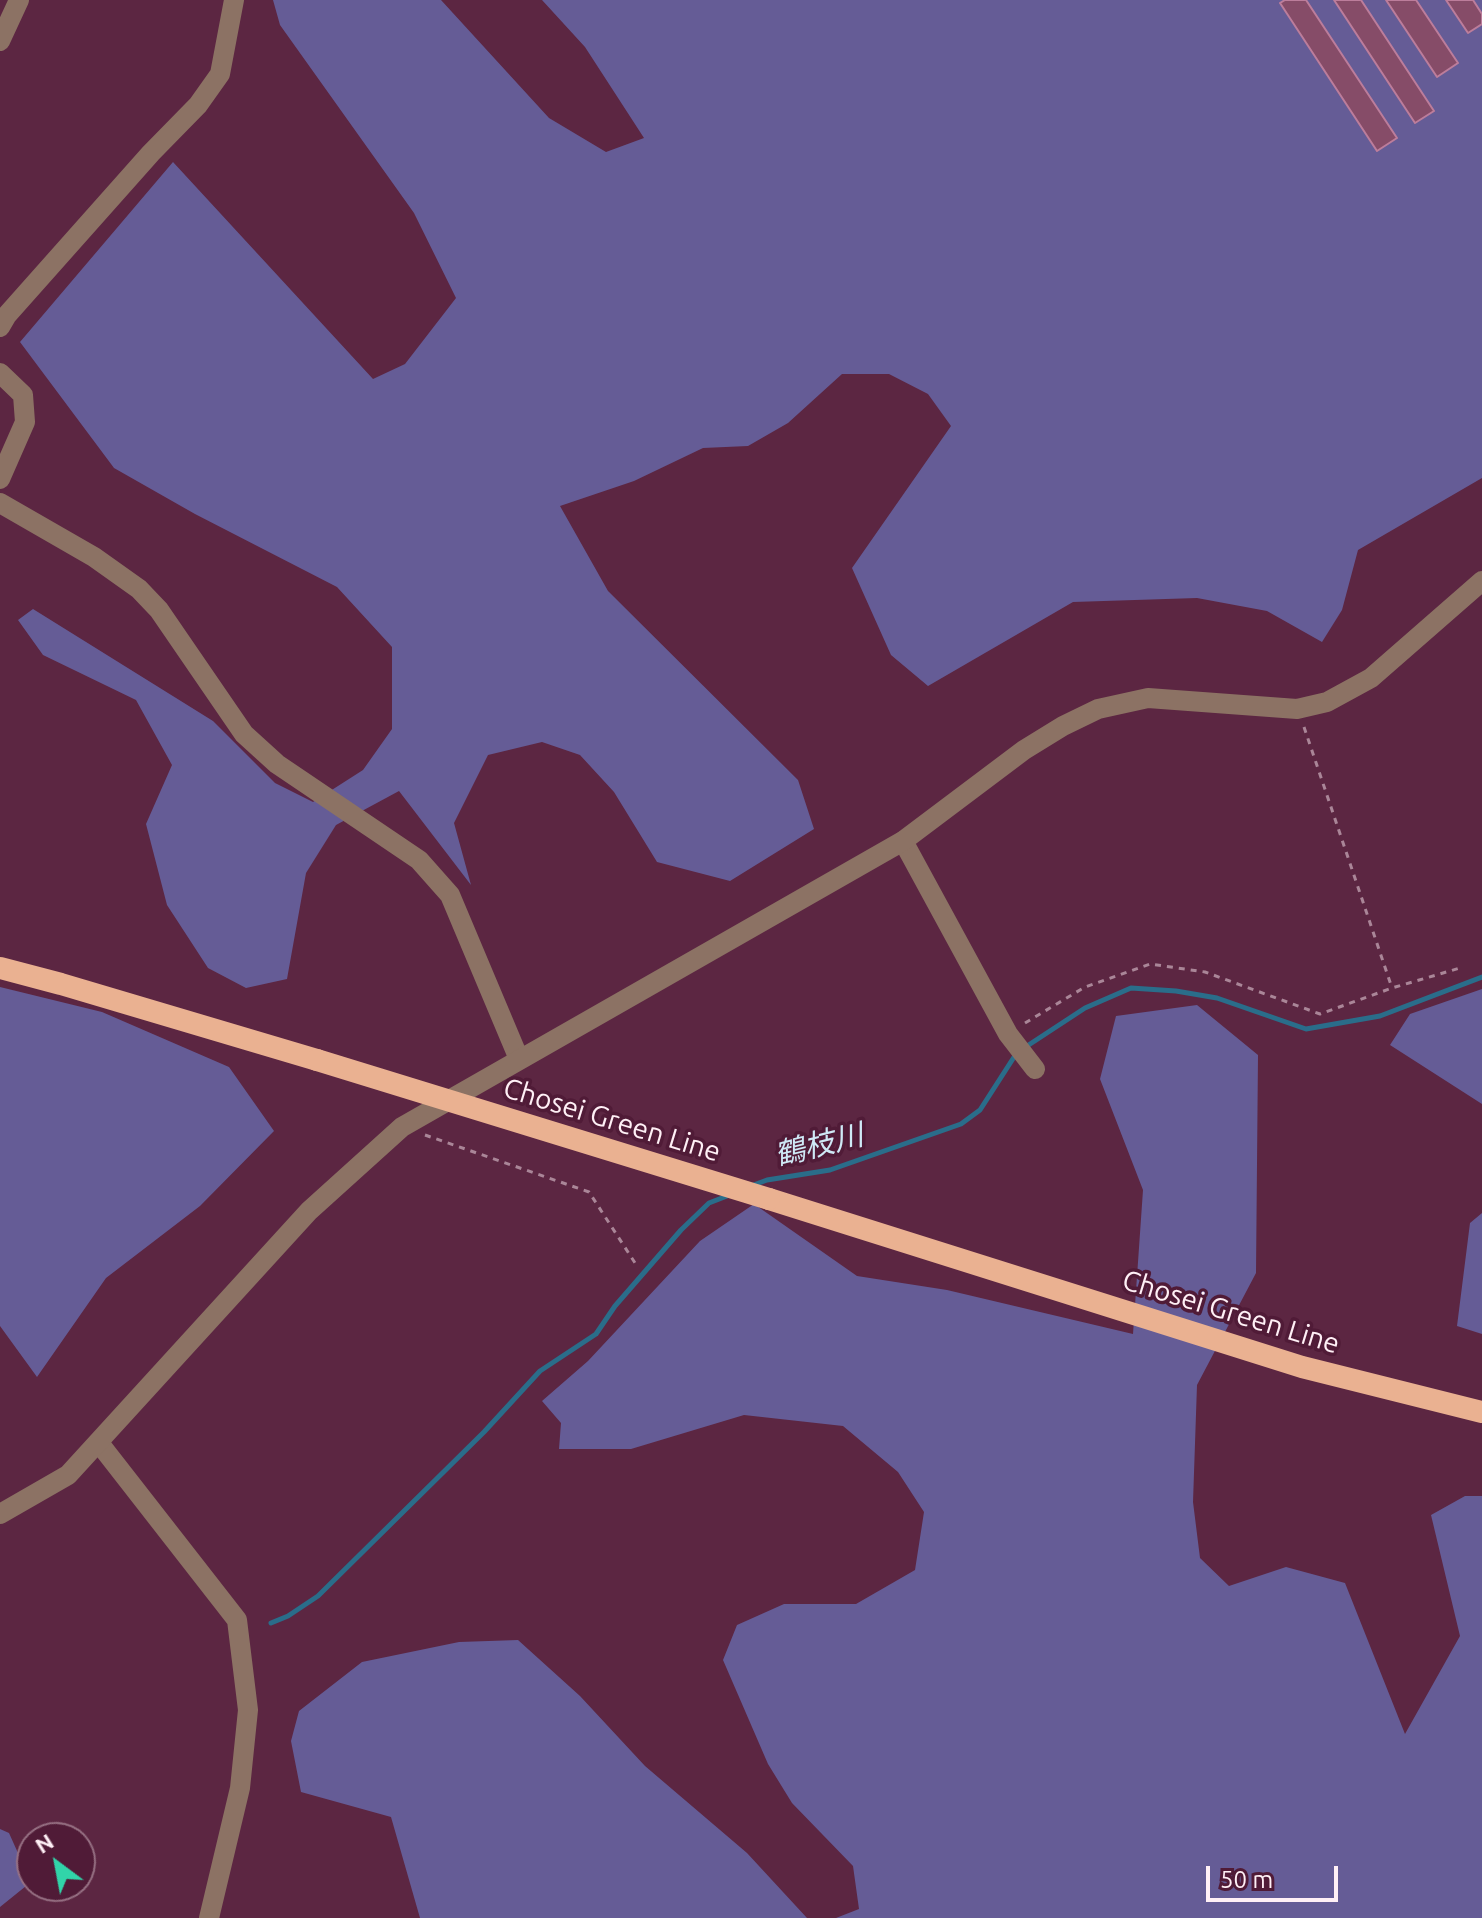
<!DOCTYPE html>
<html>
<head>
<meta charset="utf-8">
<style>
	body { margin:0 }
	#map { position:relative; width:1482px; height:1918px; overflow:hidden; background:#5c2642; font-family:Ubuntu,sans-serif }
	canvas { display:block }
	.north { position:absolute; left:16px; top:1822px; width:80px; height:80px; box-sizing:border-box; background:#501b37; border:2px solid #967083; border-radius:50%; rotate:328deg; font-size:22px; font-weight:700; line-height:32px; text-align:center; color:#fff0f6 }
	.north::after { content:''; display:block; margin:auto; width:28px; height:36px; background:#31d4a9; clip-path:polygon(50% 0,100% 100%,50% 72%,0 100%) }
	.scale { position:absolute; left:1206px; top:1866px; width:132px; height:36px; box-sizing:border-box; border:4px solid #fff0f6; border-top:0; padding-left:10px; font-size:24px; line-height:28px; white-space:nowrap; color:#fff0f6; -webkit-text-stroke:6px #501b37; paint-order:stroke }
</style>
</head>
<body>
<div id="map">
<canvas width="1482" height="1918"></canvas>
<div class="north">N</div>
<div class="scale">50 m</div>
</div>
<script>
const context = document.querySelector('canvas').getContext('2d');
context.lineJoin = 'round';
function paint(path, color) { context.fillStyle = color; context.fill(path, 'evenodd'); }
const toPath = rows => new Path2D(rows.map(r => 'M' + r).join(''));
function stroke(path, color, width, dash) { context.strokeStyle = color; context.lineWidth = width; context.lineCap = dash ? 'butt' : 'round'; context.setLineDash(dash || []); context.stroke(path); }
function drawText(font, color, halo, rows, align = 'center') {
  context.font = font + ' Ubuntu,"Noto Sans JP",sans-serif'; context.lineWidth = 7; context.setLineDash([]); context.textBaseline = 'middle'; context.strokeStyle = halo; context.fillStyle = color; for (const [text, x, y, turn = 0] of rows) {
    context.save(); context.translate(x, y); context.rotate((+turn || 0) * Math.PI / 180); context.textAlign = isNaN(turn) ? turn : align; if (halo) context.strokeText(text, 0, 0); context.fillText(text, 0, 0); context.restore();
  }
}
paint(toPath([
	[273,0,441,0,549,118,606,152,644,138,585,47,542,0,1482,0,1482,478,1358,550,1342,610,1322,642,1267,611,1197,598,1073,602,928,686,891,655,852,568,951,426,928,394,889,374,842,374,788,423,748,446,703,448,634,481,560,506,608,591,798,780,814,829,730,881,657,862,614,792,580,755,542,742,488,755,454,823,471,885,399,791,336,825,306,873,287,979,246,988,208,968,167,905,146,824,172,765,136,700,43,655,18,620,33,609,213,721,275,783,313,802,363,770,392,729,392,647,337,587,195,514,114,468,20,342,173,162,373,379,405,364,456,298,414,213,280,25],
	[0,987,102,1012,229,1067,274,1131,200,1206,106,1278,37,1377,0,1326],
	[1482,989,1482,1104,1390,1045,1410,1014],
	[1197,1005,1258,1055,1256,1273,1197,1385,1193,1502,1200,1558,1229,1586,1286,1567,1345,1583,1405,1734,1460,1636,1431,1515,1465,1496,1482,1496,1482,1918,836,1918,859,1909,853,1866,792,1803,768,1764,723,1660,737,1625,784,1604,856,1604,915,1570,924,1512,898,1472,843,1426,744,1415,631,1449,559,1449,561,1423,542,1401,588,1361,700,1241,754,1204,857,1276,947,1290,1133,1334,1143,1190,1100,1079,1116,1016],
	[1482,1213,1482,1334,1457,1326,1470,1223],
	[518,1640,580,1696,645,1766,747,1853,807,1918,420,1918,391,1817,301,1792,291,1741,299,1711,362,1662,459,1642],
	[0,1829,9,1833,31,1882,0,1907]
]), '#655c96');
stroke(toPath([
	[1024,1048,1085,1008,1131,988,1176,991,1217,998,1306,1029,1380,1016,1482,977],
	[751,1186,767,1180,830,1170,961,1124,980,1110,1016,1054],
	[271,1623,288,1616,318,1596,484,1432,540,1371,596,1334,615,1306,681,1230,709,1203,727,1196]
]), '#2a6d8a', 5);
const building = toPath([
	[1285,0,1306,0,1397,138,1377,151,1280,3,1285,0],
	[1334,0,1361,0,1434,111,1415,123,1334,0],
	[1386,0,1416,0,1458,63,1437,77,1386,0],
	[1446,0,1473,0,1482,14,1482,24,1468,33,1446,0]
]);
paint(building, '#864c68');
stroke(building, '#bc7d9b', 2);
stroke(toPath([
	[1304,727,1392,988],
	[1025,1023,1085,987,1150,964,1205,972,1320,1014,1392,988,1460,968],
	[425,1135,589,1192,637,1266]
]), '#aa8698', 3, [6, 6]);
stroke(toPath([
	[0,327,7,315,151,153,198,105,220,74,234,0],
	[0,503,94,557,139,589,159,610,244,734,277,764,419,860,450,895,519,1059],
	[903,841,1008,1034,1035,1069],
	[99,1443,237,1620,248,1710,240,1788,209,1918]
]), '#8c7264', 20);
stroke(toPath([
	[0,41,19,0],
	[0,373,23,395,25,422,0,479],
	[0,1514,68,1475,309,1211,402,1127,903,841,1024,750,1063,726,1098,709,1148,698,1297,709,1327,702,1371,678,1482,581]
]), '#8c7264', 20);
stroke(toPath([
	[0,968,61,984,317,1060],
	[769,1199,1302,1367,1482,1412]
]), '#eab191', 22);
stroke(toPath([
	[317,1060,769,1199]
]), '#eab191', 22);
drawText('28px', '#fff0f6', '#501b37', [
	["Chosei Green Line",612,1120,17],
	["Chosei Green Line",1231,1312,17]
]);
drawText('italic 30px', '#cfe9f6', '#501b37', [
	["鶴枝川",819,1145,-14]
]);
</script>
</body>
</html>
